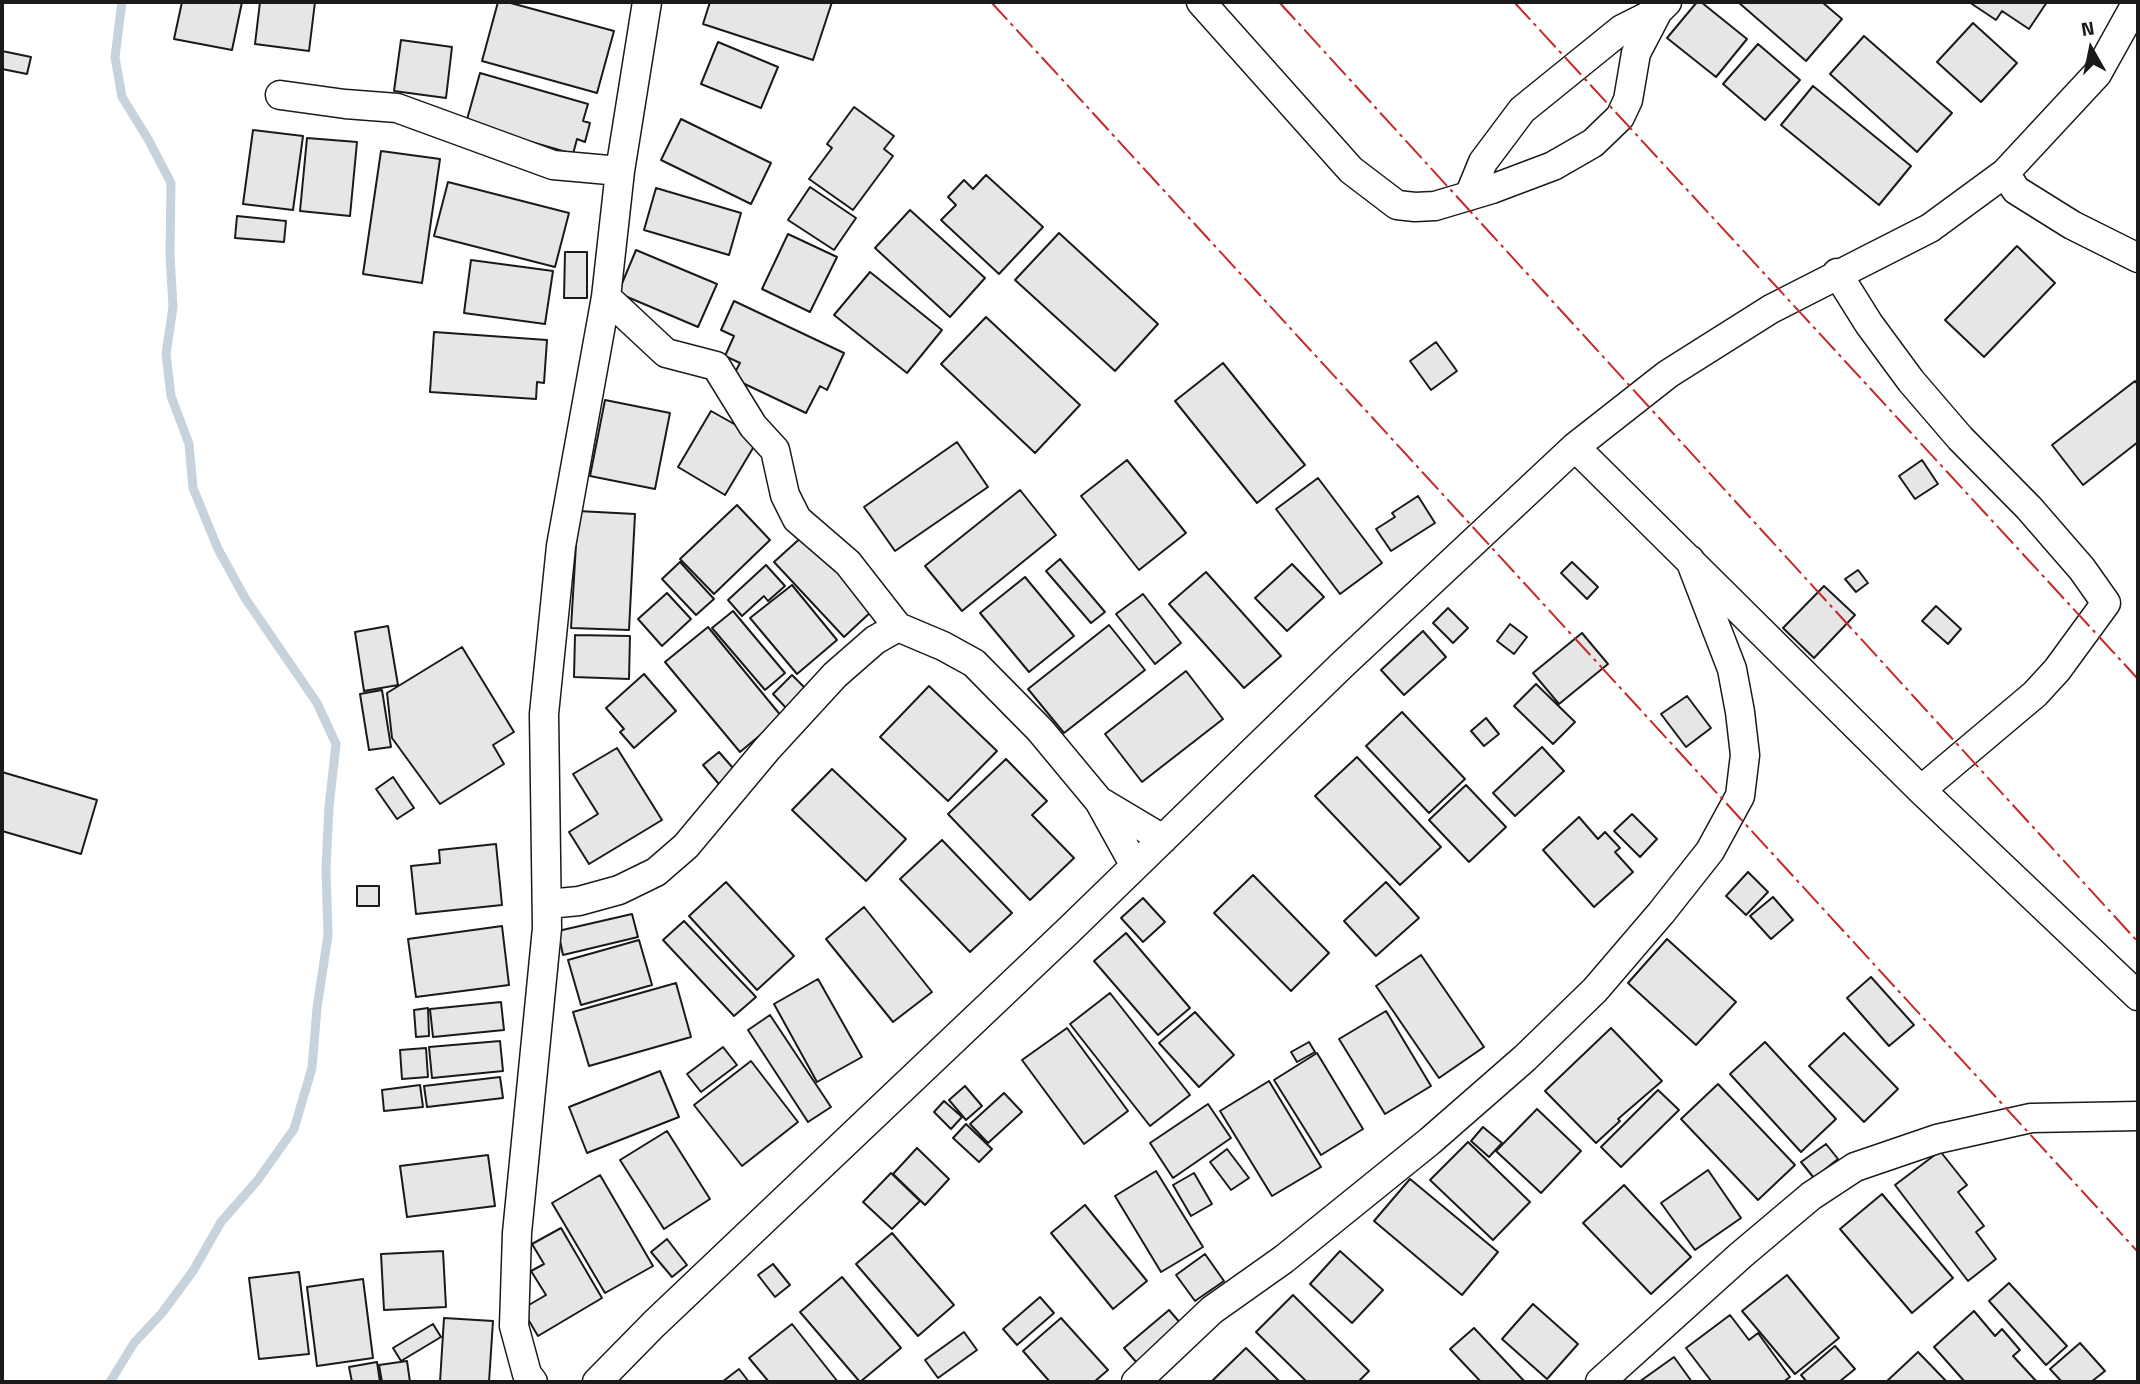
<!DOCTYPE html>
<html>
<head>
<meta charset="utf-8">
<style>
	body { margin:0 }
	#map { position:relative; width:2140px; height:1384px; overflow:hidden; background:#fff; font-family:"Titillium Web",sans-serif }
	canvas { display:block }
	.frame { position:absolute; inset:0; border:4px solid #1a1a1a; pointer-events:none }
	.north { position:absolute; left:2056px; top:14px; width:70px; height:70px; -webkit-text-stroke:5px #fff; paint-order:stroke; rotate:351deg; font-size:19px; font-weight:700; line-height:28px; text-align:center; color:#1a1a1a }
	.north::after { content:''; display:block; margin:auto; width:24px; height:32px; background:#1a1a1a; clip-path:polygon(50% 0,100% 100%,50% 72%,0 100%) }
</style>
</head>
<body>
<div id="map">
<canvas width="2140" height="1384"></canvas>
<div class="frame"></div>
<div class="north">N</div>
</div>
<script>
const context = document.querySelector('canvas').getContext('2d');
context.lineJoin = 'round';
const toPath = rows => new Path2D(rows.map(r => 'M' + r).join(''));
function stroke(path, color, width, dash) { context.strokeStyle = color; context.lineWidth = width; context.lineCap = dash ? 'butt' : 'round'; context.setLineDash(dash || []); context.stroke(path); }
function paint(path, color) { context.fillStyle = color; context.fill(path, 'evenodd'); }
stroke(toPath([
	[110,1382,134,1343,162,1313,193,1271,221,1222,257,1181,294,1129,312,1068,317,1008,328,935,326,868,329,807,336,744,317,703,245,598,218,549,193,488,189,444,171,396,166,354,173,307,170,255,171,183,148,139,122,97,115,57,122,2]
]), '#c6d2dc', 9);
const building = toPath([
	[182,2,242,2,232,50,174,39,182,2],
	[260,2,315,2,309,51,255,44,260,2],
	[498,2,507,2,614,31,597,93,482,61,498,2],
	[710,2,832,2,813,60,703,24,710,2],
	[1697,2,1701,2,1747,39,1716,77,1667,38,1697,2],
	[1738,2,1822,2,1842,19,1806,61,1738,2],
	[1969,2,2047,2,2029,29,2002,11,1996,20,1969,2],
	[1973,23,2017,63,1981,102,1937,62,1973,23],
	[1864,36,1952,113,1917,152,1830,74,1864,36],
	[401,40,452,47,446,98,394,91,401,40],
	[718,42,778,67,761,108,701,84,718,42],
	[1758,44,1800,80,1765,120,1723,84,1758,44],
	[2,51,31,57,27,74,2,69,2,51],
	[480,73,588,104,583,121,590,123,585,142,577,139,573,154,466,123,480,73],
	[1813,86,1911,166,1879,205,1781,125,1813,86],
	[854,107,894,136,884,149,893,156,853,210,809,179,832,148,827,144,854,107],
	[681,119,771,163,751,204,661,160,681,119],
	[253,130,303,136,293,210,243,204,253,130],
	[307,138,357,142,350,216,300,211,307,138],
	[381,151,440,159,422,283,363,274,381,151],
	[986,175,1043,227,999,274,941,220,956,205,948,197,964,180,973,189,986,175],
	[448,182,569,213,555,267,434,236,448,182],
	[810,187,856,218,834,250,788,220,810,187],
	[656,188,741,213,729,255,644,230,656,188],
	[910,210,985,278,950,317,875,248,910,210],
	[237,216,286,221,284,242,235,238,237,216],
	[1059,233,1158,324,1115,371,1015,280,1059,233],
	[788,234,837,257,810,312,762,289,788,234],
	[2017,246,2055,283,1984,357,1945,320,2017,246],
	[636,250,717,284,698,327,618,293,636,250],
	[565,252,587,252,587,298,564,298,565,252],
	[471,260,553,271,545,324,464,313,471,260],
	[870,272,942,330,907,373,834,315,870,272],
	[734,301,844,353,827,390,820,386,806,413,732,378,740,363,725,356,734,336,721,330,734,301],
	[986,317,1080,405,1035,453,941,364,986,317],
	[434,332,547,340,544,383,537,382,536,399,430,392,434,332],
	[1436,342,1457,371,1431,390,1410,361,1436,342],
	[1223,363,1305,465,1257,503,1175,401,1223,363],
	[2135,381,2138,385,2138,442,2083,485,2052,445,2135,381],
	[605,400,670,413,655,489,590,476,605,400],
	[711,411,759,438,725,495,678,467,711,411],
	[957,442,988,487,895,551,864,507,957,442],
	[1127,460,1186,533,1139,570,1081,496,1127,460],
	[1922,460,1938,484,1915,499,1899,476,1922,460],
	[1318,478,1382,563,1340,594,1276,509,1318,478],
	[1020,490,1056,535,962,611,925,566,1020,490],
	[1418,496,1435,523,1391,551,1376,529,1395,517,1392,513,1418,496],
	[737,505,770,540,714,594,680,559,737,505],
	[578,511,635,514,629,630,571,628,578,511],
	[805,534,874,609,844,637,774,562,805,534],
	[1060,559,1105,612,1091,623,1046,571,1060,559],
	[680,562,714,599,696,615,662,579,680,562],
	[1572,562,1598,587,1587,599,1561,573,1572,562],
	[1292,564,1324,597,1287,631,1255,598,1292,564],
	[766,565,785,586,768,601,764,596,742,616,728,600,766,565],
	[1858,570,1868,583,1856,592,1845,579,1858,570],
	[1206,572,1281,656,1244,688,1169,604,1206,572],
	[1025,577,1074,636,1029,672,980,613,1025,577],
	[792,585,837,640,797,674,750,618,792,585],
	[1824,586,1855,615,1814,658,1783,628,1824,586],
	[667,593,691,619,662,646,638,619,667,593],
	[1143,594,1181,643,1155,664,1116,614,1143,594],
	[1936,606,1961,629,1948,644,1922,621,1936,606],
	[1448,608,1468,628,1453,643,1433,623,1448,608],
	[733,611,785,673,765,690,712,628,733,611],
	[1510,624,1527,637,1514,654,1497,641,1510,624],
	[1109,625,1145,670,1064,733,1028,689,1109,625],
	[388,626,398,685,364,691,355,632,388,626],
	[708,627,782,717,740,752,665,662,708,627],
	[1423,631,1446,657,1404,695,1381,670,1423,631],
	[1582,633,1608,664,1559,704,1533,673,1582,633],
	[575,635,630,636,629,679,574,677,575,635],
	[462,647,514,732,493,745,504,764,440,804,392,738,387,693,462,647],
	[1186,671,1223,719,1142,782,1105,734,1186,671],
	[644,674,676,711,634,748,620,732,624,729,606,708,644,674],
	[792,675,808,691,787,709,773,694,792,675],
	[1536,684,1575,722,1553,744,1514,706,1536,684],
	[929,686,997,751,948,801,880,737,929,686],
	[382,690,391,747,369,750,360,694,382,690],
	[1687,696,1711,728,1686,747,1661,714,1687,696],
	[1402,712,1465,779,1429,813,1366,746,1402,712],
	[1486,718,1499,734,1484,746,1471,731,1486,718],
	[1542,747,1564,771,1515,816,1493,793,1542,747],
	[617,748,662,820,589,864,569,832,598,814,573,774,617,748],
	[719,752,739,775,723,789,703,765,719,752],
	[1357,757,1441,847,1400,885,1315,796,1357,757],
	[1006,759,1047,801,1032,815,1074,858,1030,900,948,814,1006,759],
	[832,769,906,839,866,881,792,810,832,769],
	[2,772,97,800,81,854,2,831,2,772],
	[393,777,414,808,397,819,376,789,393,777],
	[1466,785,1506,827,1469,862,1429,820,1466,785],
	[1632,814,1657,839,1640,857,1614,831,1632,814],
	[1579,817,1598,839,1605,832,1620,848,1615,852,1633,872,1594,907,1543,850,1579,817],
	[942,840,1012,913,970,952,900,879,942,840],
	[496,844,502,905,416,914,411,866,440,863,439,850,496,844],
	[1748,872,1768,892,1746,915,1726,896,1748,872],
	[1253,875,1329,953,1291,991,1214,913,1253,875],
	[726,882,794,956,757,990,689,916,726,882],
	[1386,882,1419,918,1376,956,1344,921,1386,882],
	[357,886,379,886,379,906,357,906,357,886],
	[1773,897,1793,920,1771,939,1750,916,1773,897],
	[1143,898,1165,922,1143,942,1121,918,1143,898],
	[864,907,932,992,893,1022,826,939,864,907],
	[632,914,638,937,563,955,558,931,632,914],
	[684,921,756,997,734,1016,663,940,684,921],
	[502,926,509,985,416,997,408,939,502,926],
	[1126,933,1190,1008,1158,1035,1094,961,1126,933],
	[1667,939,1736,1002,1696,1045,1628,983,1667,939],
	[639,940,652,985,581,1005,568,960,639,940],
	[1421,955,1484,1047,1439,1078,1376,986,1421,955],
	[1871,977,1914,1025,1889,1046,1847,998,1871,977],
	[818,979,862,1057,817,1082,774,1004,818,979],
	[676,983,691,1037,589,1066,573,1012,676,983],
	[1110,993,1190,1095,1150,1126,1070,1024,1110,993],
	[501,1002,504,1030,433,1037,430,1009,501,1002],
	[428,1008,429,1036,416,1037,414,1010,428,1008],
	[1386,1011,1431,1086,1385,1114,1339,1039,1386,1011],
	[1195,1012,1234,1055,1199,1087,1159,1043,1195,1012],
	[770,1015,831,1107,808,1122,748,1030,770,1015],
	[1067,1028,1128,1111,1084,1144,1022,1060,1067,1028],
	[1611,1028,1662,1081,1618,1119,1620,1121,1596,1143,1545,1091,1611,1028],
	[1844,1033,1898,1089,1864,1122,1809,1066,1844,1033],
	[500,1041,503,1071,432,1078,429,1047,500,1041],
	[1309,1042,1315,1052,1297,1062,1291,1052,1309,1042],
	[1765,1042,1836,1119,1801,1152,1730,1074,1765,1042],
	[723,1047,737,1065,701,1092,687,1074,723,1047],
	[426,1048,428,1077,402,1079,400,1050,426,1048],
	[1317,1053,1363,1129,1321,1155,1274,1080,1317,1053],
	[751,1061,798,1122,742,1166,694,1105,751,1061],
	[660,1071,679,1117,587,1153,569,1107,660,1071],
	[500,1077,503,1098,427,1107,424,1086,500,1077],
	[1269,1081,1321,1167,1272,1196,1220,1111,1269,1081],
	[1718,1084,1795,1165,1758,1200,1681,1119,1718,1084],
	[420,1085,423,1107,384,1111,382,1090,420,1085],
	[965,1086,982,1106,966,1120,949,1100,965,1086],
	[1658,1090,1679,1110,1621,1167,1601,1147,1658,1090],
	[1004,1093,1022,1112,988,1143,970,1124,1004,1093],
	[944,1101,962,1117,951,1129,934,1112,944,1101],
	[1208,1104,1231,1138,1173,1178,1150,1143,1208,1104],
	[1537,1109,1581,1151,1541,1193,1496,1151,1537,1109],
	[966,1124,992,1149,979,1162,953,1138,966,1124],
	[1483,1127,1502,1143,1489,1157,1471,1141,1483,1127],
	[667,1131,710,1199,664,1229,620,1160,667,1131],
	[1468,1142,1530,1202,1493,1240,1430,1180,1468,1142],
	[1826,1144,1838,1159,1814,1178,1801,1162,1826,1144],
	[917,1148,949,1179,925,1205,893,1174,917,1148],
	[1227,1149,1249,1178,1231,1190,1210,1162,1227,1149],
	[1940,1151,1967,1185,1958,1192,1984,1226,1976,1232,1996,1259,1968,1281,1895,1185,1940,1151],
	[488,1155,495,1206,407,1217,400,1166,488,1155],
	[1708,1170,1741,1218,1695,1250,1661,1203,1708,1170],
	[1156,1171,1203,1247,1161,1272,1115,1196,1156,1171],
	[891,1173,920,1201,892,1229,863,1202,891,1173],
	[1194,1173,1212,1204,1191,1216,1173,1185,1194,1173],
	[600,1175,653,1266,605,1293,552,1203,600,1175],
	[1410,1179,1498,1252,1462,1295,1374,1221,1410,1179],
	[1624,1185,1691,1257,1651,1294,1583,1223,1624,1185],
	[1882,1194,1953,1278,1912,1313,1840,1229,1882,1194],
	[1085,1205,1147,1281,1113,1309,1051,1233,1085,1205],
	[561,1228,602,1298,538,1336,522,1309,546,1295,531,1271,544,1264,532,1244,561,1228],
	[892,1233,954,1305,918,1336,856,1264,892,1233],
	[667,1239,687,1265,672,1277,651,1252,667,1239],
	[443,1251,446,1307,384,1310,381,1254,443,1251],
	[1340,1251,1383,1290,1352,1323,1310,1284,1340,1251],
	[1205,1254,1224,1281,1195,1301,1176,1275,1205,1254],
	[773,1264,790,1285,775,1297,758,1275,773,1264],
	[299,1272,309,1354,259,1359,249,1278,299,1272],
	[1787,1275,1839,1338,1795,1374,1742,1311,1787,1275],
	[842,1277,901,1348,860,1382,800,1312,842,1277],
	[363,1279,373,1358,317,1366,307,1287,363,1279],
	[2009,1283,2067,1346,2046,1365,1989,1301,2009,1283],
	[1293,1295,1369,1371,1358,1382,1307,1382,1256,1332,1293,1295],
	[1040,1297,1054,1313,1017,1345,1003,1329,1040,1297],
	[1533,1304,1578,1344,1547,1379,1502,1339,1533,1304],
	[1169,1310,1182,1325,1137,1363,1124,1348,1169,1310],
	[1974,1311,1995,1336,2002,1329,2020,1350,2013,1356,2037,1382,1965,1382,1934,1347,1974,1311],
	[1730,1315,1749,1340,1758,1333,1790,1377,1783,1382,1712,1382,1686,1348,1730,1315],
	[444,1318,493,1321,489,1382,440,1382,444,1318],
	[1061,1318,1108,1370,1094,1382,1050,1382,1023,1351,1061,1318],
	[433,1324,441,1337,401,1361,393,1348,433,1324],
	[792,1324,838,1382,769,1382,749,1358,792,1324],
	[1474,1328,1525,1382,1481,1382,1450,1349,1474,1328],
	[964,1332,977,1350,938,1378,925,1360,964,1332],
	[2080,1343,2105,1371,2091,1382,2062,1382,2050,1369,2080,1343],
	[1835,1346,1855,1369,1839,1382,1807,1382,1801,1375,1835,1346],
	[1246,1348,1280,1382,1211,1382,1246,1348],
	[1918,1352,1947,1382,1886,1382,1918,1352],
	[1674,1357,1692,1382,1639,1382,1674,1357],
	[407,1361,410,1382,382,1382,379,1365,407,1361],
	[377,1362,380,1382,352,1382,349,1367,377,1362],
	[739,1369,749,1382,722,1382,739,1369]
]);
paint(building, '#e6e6e6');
stroke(building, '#1a1a1a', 2);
const minor = toPath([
	[1201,2,1351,170,1397,205,1415,207,1435,206,1492,189,1553,166,1593,143,1620,117,1628,100,1636,53,1658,11,1667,2],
	[280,95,345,104,397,108,553,165,620,171],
	[2005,173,2016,190,2072,225,2138,258],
	[1469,196,1483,162,1522,110,1622,29,1658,11],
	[1837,273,1869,324,1911,381,1960,438,2029,508,2082,569,2106,603,2057,670,2035,694,1921,790],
	[606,297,666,353,716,366,753,426,775,450,785,495,797,519,848,563,898,627,943,646,974,663,1040,730,1099,801,1135,866],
	[1575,447,1921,790,2138,996],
	[1101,802,1163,839],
	[548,904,579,901,619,890,656,872,686,846,767,749,835,675,875,640,898,627],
	[533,1382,527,1374,514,1326,517,1233,547,928,544,714,561,546,606,297,620,171,647,2],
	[597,1382,654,1324,1067,932,1342,665,1575,447,1668,374,1771,309,1930,228,2005,173,2097,74,2137,2],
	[1136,1382,1212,1310,1284,1259,1430,1141,1525,1058,1595,990,1661,913,1710,851,1740,796,1745,755,1740,712,1732,669,1690,560],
	[1600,1382,1741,1255,1811,1196,1855,1167,1937,1139,2031,1118,2138,1116]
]);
stroke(minor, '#1a1a1a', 31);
stroke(minor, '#fff', 28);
stroke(toPath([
	[991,2,2138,1252],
	[1279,2,2138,942],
	[1514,2,2138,679]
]), '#c62828', 2, [24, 5, 3.5, 5]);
</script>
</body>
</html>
